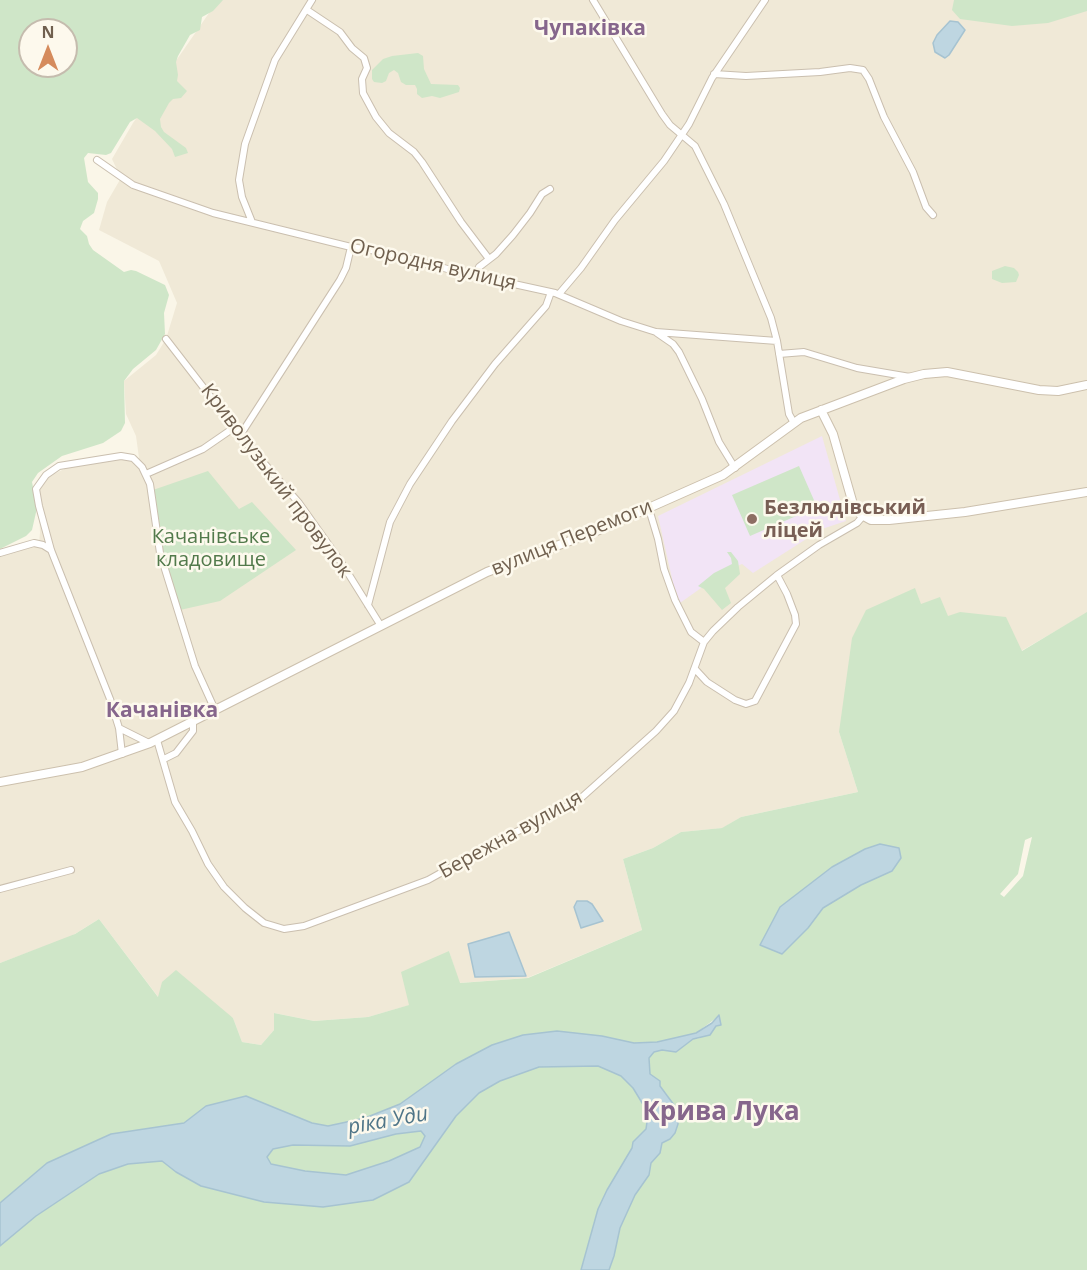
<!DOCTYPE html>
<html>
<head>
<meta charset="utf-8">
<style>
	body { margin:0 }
	#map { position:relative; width:1087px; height:1270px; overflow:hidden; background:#faf6e8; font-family:"Open Sans",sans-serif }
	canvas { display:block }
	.north { position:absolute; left:18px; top:18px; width:60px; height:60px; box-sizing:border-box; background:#fdf9ed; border:2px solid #c5bcae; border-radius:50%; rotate:0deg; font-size:16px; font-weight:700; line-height:24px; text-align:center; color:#70604f }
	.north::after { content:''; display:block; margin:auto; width:21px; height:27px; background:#d58b5c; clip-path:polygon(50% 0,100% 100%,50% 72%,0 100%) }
</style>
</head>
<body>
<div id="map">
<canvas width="1087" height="1270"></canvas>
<div class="north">N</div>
</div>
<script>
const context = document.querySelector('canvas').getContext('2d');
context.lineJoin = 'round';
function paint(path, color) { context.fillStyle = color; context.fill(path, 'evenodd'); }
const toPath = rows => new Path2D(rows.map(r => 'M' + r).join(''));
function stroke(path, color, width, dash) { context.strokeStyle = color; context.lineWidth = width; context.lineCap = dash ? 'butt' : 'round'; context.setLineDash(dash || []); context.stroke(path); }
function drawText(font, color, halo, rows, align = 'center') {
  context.font = font + ' "Open Sans",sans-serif'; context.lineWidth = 5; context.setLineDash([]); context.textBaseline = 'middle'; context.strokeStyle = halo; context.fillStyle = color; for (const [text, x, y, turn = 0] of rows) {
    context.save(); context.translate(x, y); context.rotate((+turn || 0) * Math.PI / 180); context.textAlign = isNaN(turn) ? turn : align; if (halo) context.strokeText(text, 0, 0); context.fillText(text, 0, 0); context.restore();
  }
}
paint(toPath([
	[218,0,1087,0,1087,613,1021,651,839,732,858,792,741,817,723,828,681,832,653,848,623,859,642,930,527,978,459,983,449,951,410,1005,368,1017,314,1021,274,1013,274,1030,261,1045,242,1042,233,1018,159,998,99,919,70,937,0,963,0,553,39,543,40,533,38,481,91,457,139,458,136,436,126,414,124,381,156,355,166,339,177,303,159,261,99,230,107,202,121,178,112,159,133,123]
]), '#f0e9d7');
paint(toPath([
	[822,436,846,521,822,529,753,573,742,564,725,571,680,603,673,583,658,516]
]), '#f2e4f6');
paint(toPath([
	[0,0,223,0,213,11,202,17,200,30,190,35,178,56,176,62,178,75,177,81,187,91,181,98,173,99,169,103,160,119,161,127,164,132,186,148,188,153,175,157,172,149,155,131,137,118,130,122,111,153,106,155,88,153,84,158,88,182,98,193,98,199,94,213,83,221,80,229,87,236,89,244,93,250,124,272,131,270,136,271,165,285,169,295,164,313,165,334,156,350,133,369,124,381,125,423,121,431,103,443,62,456,38,473,32,482,37,508,32,530,26,536,0,549],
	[30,30,66,30,66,66,30,66],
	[954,0,1087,0,1087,11,1048,23,1012,26,960,19,952,10],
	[418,53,423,56,424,69,431,84,458,85,460,88,459,92,440,98,432,96,422,98,417,94,417,89,415,85,406,85,401,82,398,73,394,70,389,73,386,81,382,83,374,82,372,79,372,70,383,59,392,56],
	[1005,266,1014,268,1018,272,1019,275,1016,282,1002,283,992,279,992,271],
	[799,466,817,507,750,536,732,495],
	[208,471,239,509,252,502,296,550,220,601,180,610,161,548,153,490],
	[727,552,731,552,738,561,740,574,725,588,731,603,722,610,704,589,698,586,714,573,732,564,731,558],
	[915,588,921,604,940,597,948,616,960,612,1006,617,1022,651,1087,612,1087,1270,609,1270,614,1256,620,1228,635,1195,649,1175,651,1163,660,1153,662,1143,670,1139,675,1133,678,1124,668,1096,660,1086,660,1081,650,1074,649,1058,654,1052,662,1050,676,1052,693,1039,700,1038,716,1026,719,1026,719,1016,696,1033,657,1042,634,1043,602,1036,492,1045,456,1064,400,1104,365,1118,328,1126,207,1106,184,1123,111,1134,0,1203,0,963,75,934,99,919,158,997,162,982,176,970,233,1018,242,1042,261,1045,274,1030,274,1013,314,1021,368,1017,409,1005,401,972,449,951,460,983,528,978,642,930,623,859,653,848,681,832,722,828,741,817,858,792,839,732,852,638,866,610],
	[1032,837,1023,876,1004,897,1000,894,1018,874,1025,840],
	[880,844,899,848,892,871,861,885,823,908,808,928,780,907,832,867,865,849],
	[598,1066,621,1076,633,1088,644,1106,647,1122,647,1129,633,1142,632,1148,607,1190,598,1209,581,1270,0,1270,0,1246,36,1216,99,1174,128,1164,273,1149,293,1145,350,1146,396,1134,421,1131,456,1116,479,1093,500,1081,539,1067]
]), '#cfe6c8');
const water = toPath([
	[950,21,958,22,965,30,949,55,945,58,935,52,933,43,937,35,950,21],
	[880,844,899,848,901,858,892,871,861,885,823,908,808,928,782,954,760,945,780,907,832,867,865,849,880,844],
	[577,901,587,901,592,904,603,921,581,928,574,907,577,901],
	[509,932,526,976,475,977,468,944,509,932],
	[719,1015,721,1025,716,1026,710,1035,693,1039,676,1052,662,1050,654,1052,649,1058,650,1074,660,1081,660,1086,677,1109,678,1124,675,1133,670,1139,662,1143,660,1153,651,1163,649,1175,635,1195,620,1228,614,1256,609,1270,581,1270,598,1209,607,1190,632,1148,633,1142,646,1129,647,1122,644,1106,633,1088,621,1076,598,1066,539,1067,500,1081,479,1093,456,1116,409,1182,373,1200,323,1207,264,1202,201,1186,176,1172,162,1161,128,1164,99,1174,36,1216,0,1246,0,1203,47,1163,111,1134,184,1123,206,1106,246,1096,312,1123,328,1126,365,1118,400,1104,456,1064,492,1045,523,1035,557,1031,602,1036,634,1043,657,1042,696,1033,712,1023,719,1015],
	[421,1131,425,1136,420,1147,389,1161,346,1175,305,1171,271,1164,267,1157,273,1149,293,1145,350,1146,396,1134,421,1131]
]);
paint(water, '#bed6e1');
stroke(water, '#a6c3d1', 1.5);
const street = toPath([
	[593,0,662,114,670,125,695,146,724,204,771,318,777,341,789,414,794,423],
	[307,10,340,32,352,48,364,58,367,68,362,79,363,93,376,117,389,133,414,152,422,162,461,222,489,259],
	[714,74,746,76,820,72,850,68,863,70,869,79,884,117,913,172,926,207,933,215],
	[97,160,133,185,213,213,351,247,383,252,459,272,555,293,621,321,656,332,777,341],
	[252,222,242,197,239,180,245,144,275,60,312,0],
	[475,276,479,267,496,254,513,235,530,213,542,194,550,189],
	[559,294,581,268,615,220,664,161,689,124,712,78,765,0],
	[657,333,673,344,679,352,702,399,719,442,735,468],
	[166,339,248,445,299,503,341,562,381,626],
	[779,354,804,352,857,368,910,377],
	[241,434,340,280,346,268,351,247],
	[146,474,203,449,235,427],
	[649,509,658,539,664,569,675,600,691,632,704,642],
	[0,553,34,543,43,545,51,550],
	[368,605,390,522,410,484,452,421,495,364,546,306,551,292],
	[695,669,707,682,735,700,746,704,755,701,796,624,795,615,787,594,777,575],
	[119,728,149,743],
	[157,740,175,802,192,831,208,864,224,887,245,908,264,923,284,929,304,926,428,880,507,836,547,818,581,798,656,731,674,711,689,683,704,642,713,631,738,607,777,575,819,545,857,523,863,516],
	[122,754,119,728,110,699,51,550,39,506,36,489,46,475,59,466,121,456,133,458,142,467,150,484,160,553,195,666,215,710],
	[164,759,176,753,193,731,193,722],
	[0,889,71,870]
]);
const secondary = toPath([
	[821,410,833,434,853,504,860,514,871,520,889,520,965,512,1087,492],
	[0,782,82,767,150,743,487,572,599,530,723,475,801,418,904,379,924,374,947,372,1039,390,1058,391,1087,385]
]);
stroke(street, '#cabfaf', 8);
stroke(secondary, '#ccc0ad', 10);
stroke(street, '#fff', 6);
stroke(secondary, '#fff', 8);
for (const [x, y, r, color] of [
	[752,519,6,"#8d6e63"]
]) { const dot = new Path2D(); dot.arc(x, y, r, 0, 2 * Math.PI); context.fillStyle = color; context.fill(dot); stroke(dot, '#fdf9ed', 2); }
drawText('20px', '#70604f', '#fdf9ed', [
	["Огородня вулиця",433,265,13],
	["Криволузький провулок",276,481,53],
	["вулиця Перемоги",572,538,-22],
	["Бережна вулиця",511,835,-29]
]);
drawText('bold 20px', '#785e54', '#fdf9ed', [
	["Безлюдівський",764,508],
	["ліцей",764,531]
], 'left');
drawText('20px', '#527a4b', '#fdf9ed', [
	["Качанівське",211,537],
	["кладовище",211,560]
]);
drawText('bold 21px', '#86668c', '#fdf9ed', [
	["Чупаківка",590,29],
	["Качанівка",162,711]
]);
drawText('italic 21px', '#4f7588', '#fdf9ed', [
	["ріка Уди",388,1121,-10]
]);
drawText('bold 26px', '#86668c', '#fdf9ed', [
	["Крива Лука",721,1113]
]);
</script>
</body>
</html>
